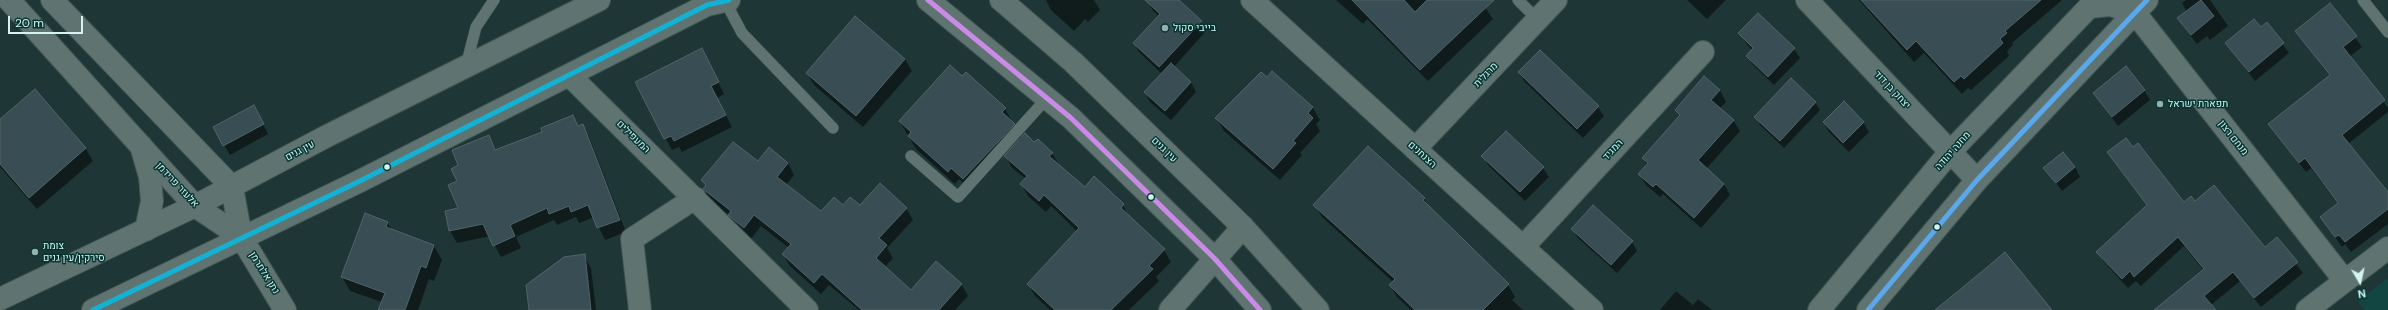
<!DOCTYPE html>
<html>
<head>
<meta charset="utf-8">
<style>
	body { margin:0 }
	#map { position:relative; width:2388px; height:310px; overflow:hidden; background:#1e3635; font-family:"DM Sans",sans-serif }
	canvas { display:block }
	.north { position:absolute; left:2340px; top:262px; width:40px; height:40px; -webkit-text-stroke:3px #053633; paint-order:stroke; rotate:171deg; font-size:11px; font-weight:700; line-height:16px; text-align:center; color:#d5f3ef }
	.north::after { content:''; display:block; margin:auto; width:14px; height:18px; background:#d5f3ef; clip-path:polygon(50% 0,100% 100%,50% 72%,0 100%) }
	.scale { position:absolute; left:8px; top:16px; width:75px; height:18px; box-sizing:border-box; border:2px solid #d5f3ef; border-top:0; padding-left:5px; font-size:12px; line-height:14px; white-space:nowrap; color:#d5f3ef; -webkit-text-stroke:3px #053633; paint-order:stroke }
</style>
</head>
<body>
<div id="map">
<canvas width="2388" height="310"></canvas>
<div class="north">N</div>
<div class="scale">20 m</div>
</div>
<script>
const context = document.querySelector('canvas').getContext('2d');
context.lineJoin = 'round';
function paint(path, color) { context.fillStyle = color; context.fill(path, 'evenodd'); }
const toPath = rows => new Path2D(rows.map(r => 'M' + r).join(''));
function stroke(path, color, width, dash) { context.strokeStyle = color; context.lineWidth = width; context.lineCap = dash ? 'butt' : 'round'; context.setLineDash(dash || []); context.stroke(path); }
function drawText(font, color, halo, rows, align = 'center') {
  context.font = font + ' "DM Sans",Heebo,sans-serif'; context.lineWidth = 3; context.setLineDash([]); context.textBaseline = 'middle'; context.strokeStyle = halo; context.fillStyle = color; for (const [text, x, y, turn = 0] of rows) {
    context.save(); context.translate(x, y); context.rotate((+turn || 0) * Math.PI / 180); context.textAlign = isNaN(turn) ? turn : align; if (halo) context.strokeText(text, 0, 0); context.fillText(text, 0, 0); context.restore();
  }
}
paint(toPath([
	[2388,278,2388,310,2365,310,2358,301]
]), '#114643');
paint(toPath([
	[1046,0,1094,0,1100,10,1088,22,1085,19,1074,31,1051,10],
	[1149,0,1177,0,1201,22,1206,31,1174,67,1191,82,1196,92,1171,120,1150,102,1145,92,1162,74,1139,52,1134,43,1159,16,1153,11,1148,2],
	[1336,0,1480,0,1493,19,1428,81,1367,19,1363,24],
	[1687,0,1726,0,1707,19],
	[1859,0,2062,0,2012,43,2013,45,2007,51,2009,56,1971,90,1968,88,1962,94,1924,53,1914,62],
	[2186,0,2210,0,2228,26,2210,40,2207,36,2197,44,2178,19,2187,12,2182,3],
	[2330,4,2362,47,2349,57,2388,108,2388,112,2348,144,2388,194,2388,224,2351,252,2345,244,2342,247,2321,217,2338,204,2311,168,2306,172,2269,125,2330,76,2296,31],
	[1758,14,1794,49,1800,58,1774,85,1753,65,1747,56,1752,51,1739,33],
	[2267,23,2289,53,2255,81,2226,43,2261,28],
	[1540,51,1598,107,1604,116,1583,138,1525,82,1519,73],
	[905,59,912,71,863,127,814,85,807,73],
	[708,61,724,94,717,98,732,127,682,152,679,147,672,150,637,82],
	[1272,72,1313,108,1320,120,1316,124,1320,131,1300,153,1302,155,1280,180,1224,131,1217,119],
	[966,74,1005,109,1022,138,1052,153,1059,165,1085,188,1094,178,1123,205,1129,218,1164,250,1171,262,1156,277,1159,281,1129,310,1050,310,1035,296,1028,284,1077,231,1051,206,1046,212,1028,196,1021,184,1026,179,1012,168,1006,156,1020,140,1018,139,971,190,959,179,955,184,916,149,900,122],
	[1720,90,1726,102,1720,108,1733,120,1740,131,1706,169,1724,184,1730,195,1701,228,1663,194,1660,197,1646,185,1639,174,1647,165,1643,158,1680,117,1676,110],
	[2144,90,2150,100,2118,126,2094,93],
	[35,91,86,149,93,161,37,209,0,167,0,121],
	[1815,102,1820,110,1784,148,1760,125,1756,117],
	[259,116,268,134,230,155,224,145],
	[573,116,579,127,582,125,589,137,626,232,605,240,594,217,579,223,576,217,557,225,554,220,516,237,521,248,501,257,490,236,457,243,450,231,447,212,459,209,460,166,488,136,496,151,543,133],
	[1863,122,1869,132,1849,152,1829,132,1824,123],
	[1506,132,1543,168,1549,177,1525,201,1488,165,1483,156],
	[2133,148,2183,203,2194,202,2265,248,2277,238,2303,273,2261,307,2240,281,2211,305,2214,310,2156,310,2204,271,2184,246,2141,286,2136,281,2128,288,2104,262,2098,252,2148,206,2108,153],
	[758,163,788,163,794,175,786,185,821,213,843,207,906,208,913,220,887,248,893,258,885,267,911,291,961,284,968,296,955,310,859,310,829,285,821,294,790,266,783,254,789,248,761,226,751,239,736,227,730,216,711,201,704,189,706,187,703,180],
	[2075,167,2080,177,2062,191,2045,168],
	[1424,198,1429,208,1508,285,1515,297,1512,300,1523,310,1411,310,1397,297,1390,285,1393,282,1322,217,1315,205],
	[366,215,388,223,392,231,434,246,442,260,434,281,429,279,418,310,380,310,382,302,350,291,342,277],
	[1572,229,1632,242,1637,251,1617,273,1578,238],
	[584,256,591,268,596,310,530,310],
	[1676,291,1693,305,1698,299,1712,310,1660,310]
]), '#0007');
const building = toPath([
	[1145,0,1179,0,1202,21,1159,67,1133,43,1160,14,1145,0],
	[1352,0,1404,0,1415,12,1427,0,1494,0,1420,70,1352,0],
	[1861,0,2041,0,2005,31,2007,33,2000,39,2003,43,1964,79,1961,76,1954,82,1916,41,1907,50,1861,0],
	[2201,0,2214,16,2191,35,2177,18,2201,0],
	[2330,3,2357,36,2343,47,2385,100,2342,135,2388,192,2388,209,2345,242,2339,235,2335,237,2320,217,2338,203,2305,158,2299,163,2268,124,2330,75,2295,31,2330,3],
	[1758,13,1795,48,1768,77,1746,56,1753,48,1738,33,1758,13],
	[855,16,905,59,856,116,806,73,855,16],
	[2254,19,2261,27,2267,22,2284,43,2249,72,2225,43,2254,19],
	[702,48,719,82,711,86,726,115,674,141,671,136,664,139,635,82,702,48],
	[1540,50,1599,106,1577,129,1518,72,1540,50],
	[1171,63,1191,82,1165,111,1144,92,1171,63],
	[950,65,962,76,966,72,1006,108,1002,112,1015,124,963,179,951,168,948,172,908,136,911,132,899,121,950,65],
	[2126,66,2145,90,2112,117,2093,93,2126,66],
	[1272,71,1313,107,1308,113,1313,118,1293,141,1296,143,1273,169,1215,118,1261,72,1267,77,1272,71],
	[1704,76,1720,90,1711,100,1734,120,1698,160,1724,184,1694,218,1656,184,1653,187,1638,174,1648,163,1642,158,1680,115,1675,110,1704,76],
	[1791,78,1816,102,1780,141,1754,117,1791,78],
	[35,89,86,148,29,198,0,164,0,119,35,89],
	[1844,101,1864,122,1843,143,1823,122,1844,101],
	[254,105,264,124,223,146,213,127,254,105],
	[573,115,578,126,583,124,620,220,597,228,588,205,571,212,569,206,549,214,547,208,510,225,515,236,493,246,483,224,449,231,445,211,458,208,448,185,457,181,451,169,458,165,452,150,489,135,495,150,542,132,541,128,573,115],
	[1506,131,1544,167,1520,192,1481,156,1506,131],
	[1025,133,1034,142,1038,139,1053,153,1049,156,1085,187,1094,176,1124,204,1121,208,1165,249,1149,266,1153,269,1111,310,1055,310,1027,284,1079,228,1044,195,1039,201,1020,184,1027,176,1004,156,1025,133],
	[2126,138,2133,147,2138,143,2184,202,2191,196,2195,201,2214,185,2265,247,2277,237,2298,262,2254,298,2233,272,2204,296,2216,310,2154,310,2204,269,2178,237,2134,277,2130,271,2122,279,2096,252,2147,205,2107,152,2126,138],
	[733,142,758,161,769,147,788,163,777,177,821,211,834,197,843,205,850,197,860,205,880,183,907,208,879,238,887,245,876,258,911,290,936,261,962,284,939,310,862,310,822,274,814,283,782,254,791,244,754,215,744,228,728,215,731,211,703,189,706,185,701,180,733,142],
	[1368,146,1425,198,1423,200,1509,284,1483,310,1415,310,1389,285,1395,279,1313,205,1368,146],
	[2063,152,2075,167,2056,183,2043,168,2063,152],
	[1593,205,1633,241,1611,265,1571,229,1593,205],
	[365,213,388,222,386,227,434,245,426,268,421,266,405,310,378,310,385,293,341,277,365,213],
	[2005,252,2052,310,1935,310,1985,269,2005,252],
	[585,254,591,310,529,310,526,285,564,257,585,254]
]);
paint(building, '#384d54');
stroke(building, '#526469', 1);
const service = toPath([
	[1518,0,1538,20],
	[2363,0,2388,32],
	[725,1,742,33,833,128],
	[466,66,476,27,494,0],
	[911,156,958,197,1047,98]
]);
const minor = toPath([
	[1252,0,1592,310],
	[2089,7,2111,5,2135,13,2345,281],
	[570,76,807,310],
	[1415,149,1556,0],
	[241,237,285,310],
	[1523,247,1703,52],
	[640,310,632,239,695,198],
	[1170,310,1243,227],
	[2307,310,2388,248]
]);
const tertiary = toPath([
	[9,0,195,206,241,237],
	[52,0,232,187,241,237],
	[1807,0,1977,180]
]);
const secondary = toPath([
	[928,0,1071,118,1215,259,1260,310],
	[1001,0,1073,62,1243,227,1318,310],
	[141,146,150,177,152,201,146,230],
	[0,299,195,206,327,136,599,0],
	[93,310,360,181,707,5,729,0],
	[1819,310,1950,152,2096,0],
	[1868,310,1977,180,2147,0]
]);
stroke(service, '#405452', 12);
stroke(minor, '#405452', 24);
stroke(tertiary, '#405452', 24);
stroke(secondary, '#405452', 24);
stroke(service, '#5f7371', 11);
stroke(minor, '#5f7371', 22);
stroke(tertiary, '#5f7371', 22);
stroke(secondary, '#5f7371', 22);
stroke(toPath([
	[93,310,360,181,707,5,729,0]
]), '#13b2d5', 5);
stroke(toPath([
	[928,0,1071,118,1215,259,1260,310]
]), '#ca8be6', 5);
stroke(toPath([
	[1868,310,1977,180,2147,0]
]), '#5aa8eb', 5);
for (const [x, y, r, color] of [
	[1165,28,4,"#95b1ae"],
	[2160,104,4,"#95b1ae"],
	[387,167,3.5,"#d5f3ef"],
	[1151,197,3.5,"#d5f3ef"],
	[1937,227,3.5,"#d5f3ef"],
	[35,252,4,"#95b1ae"]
]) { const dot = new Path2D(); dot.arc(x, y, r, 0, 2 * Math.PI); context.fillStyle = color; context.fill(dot); stroke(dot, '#053633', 1.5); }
drawText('10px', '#d5f3ef', '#053633', [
	["בייבי סקול",1173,28],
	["תפארת ישראל",2168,104],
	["צומת",43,246],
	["סירקין/עין גנים",43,258]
], 'left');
drawText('10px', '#d5f3ef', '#053633', [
	["מרגלית",1486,75,-47],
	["יצחק בן דוד",1892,90,47],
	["המעפילים",633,137,44],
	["מנחם רצון",2233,138,52],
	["עין גנים",1164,150,44],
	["המגיד",1613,150,-47],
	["עין גנים",300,151,-28],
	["מחנה יהודה",1953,151,-48],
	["הצנחנים",1422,155,42],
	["אלעזר פרידמן",177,185,47],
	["נתן אלתרמן",264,273,58]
]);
</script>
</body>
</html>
